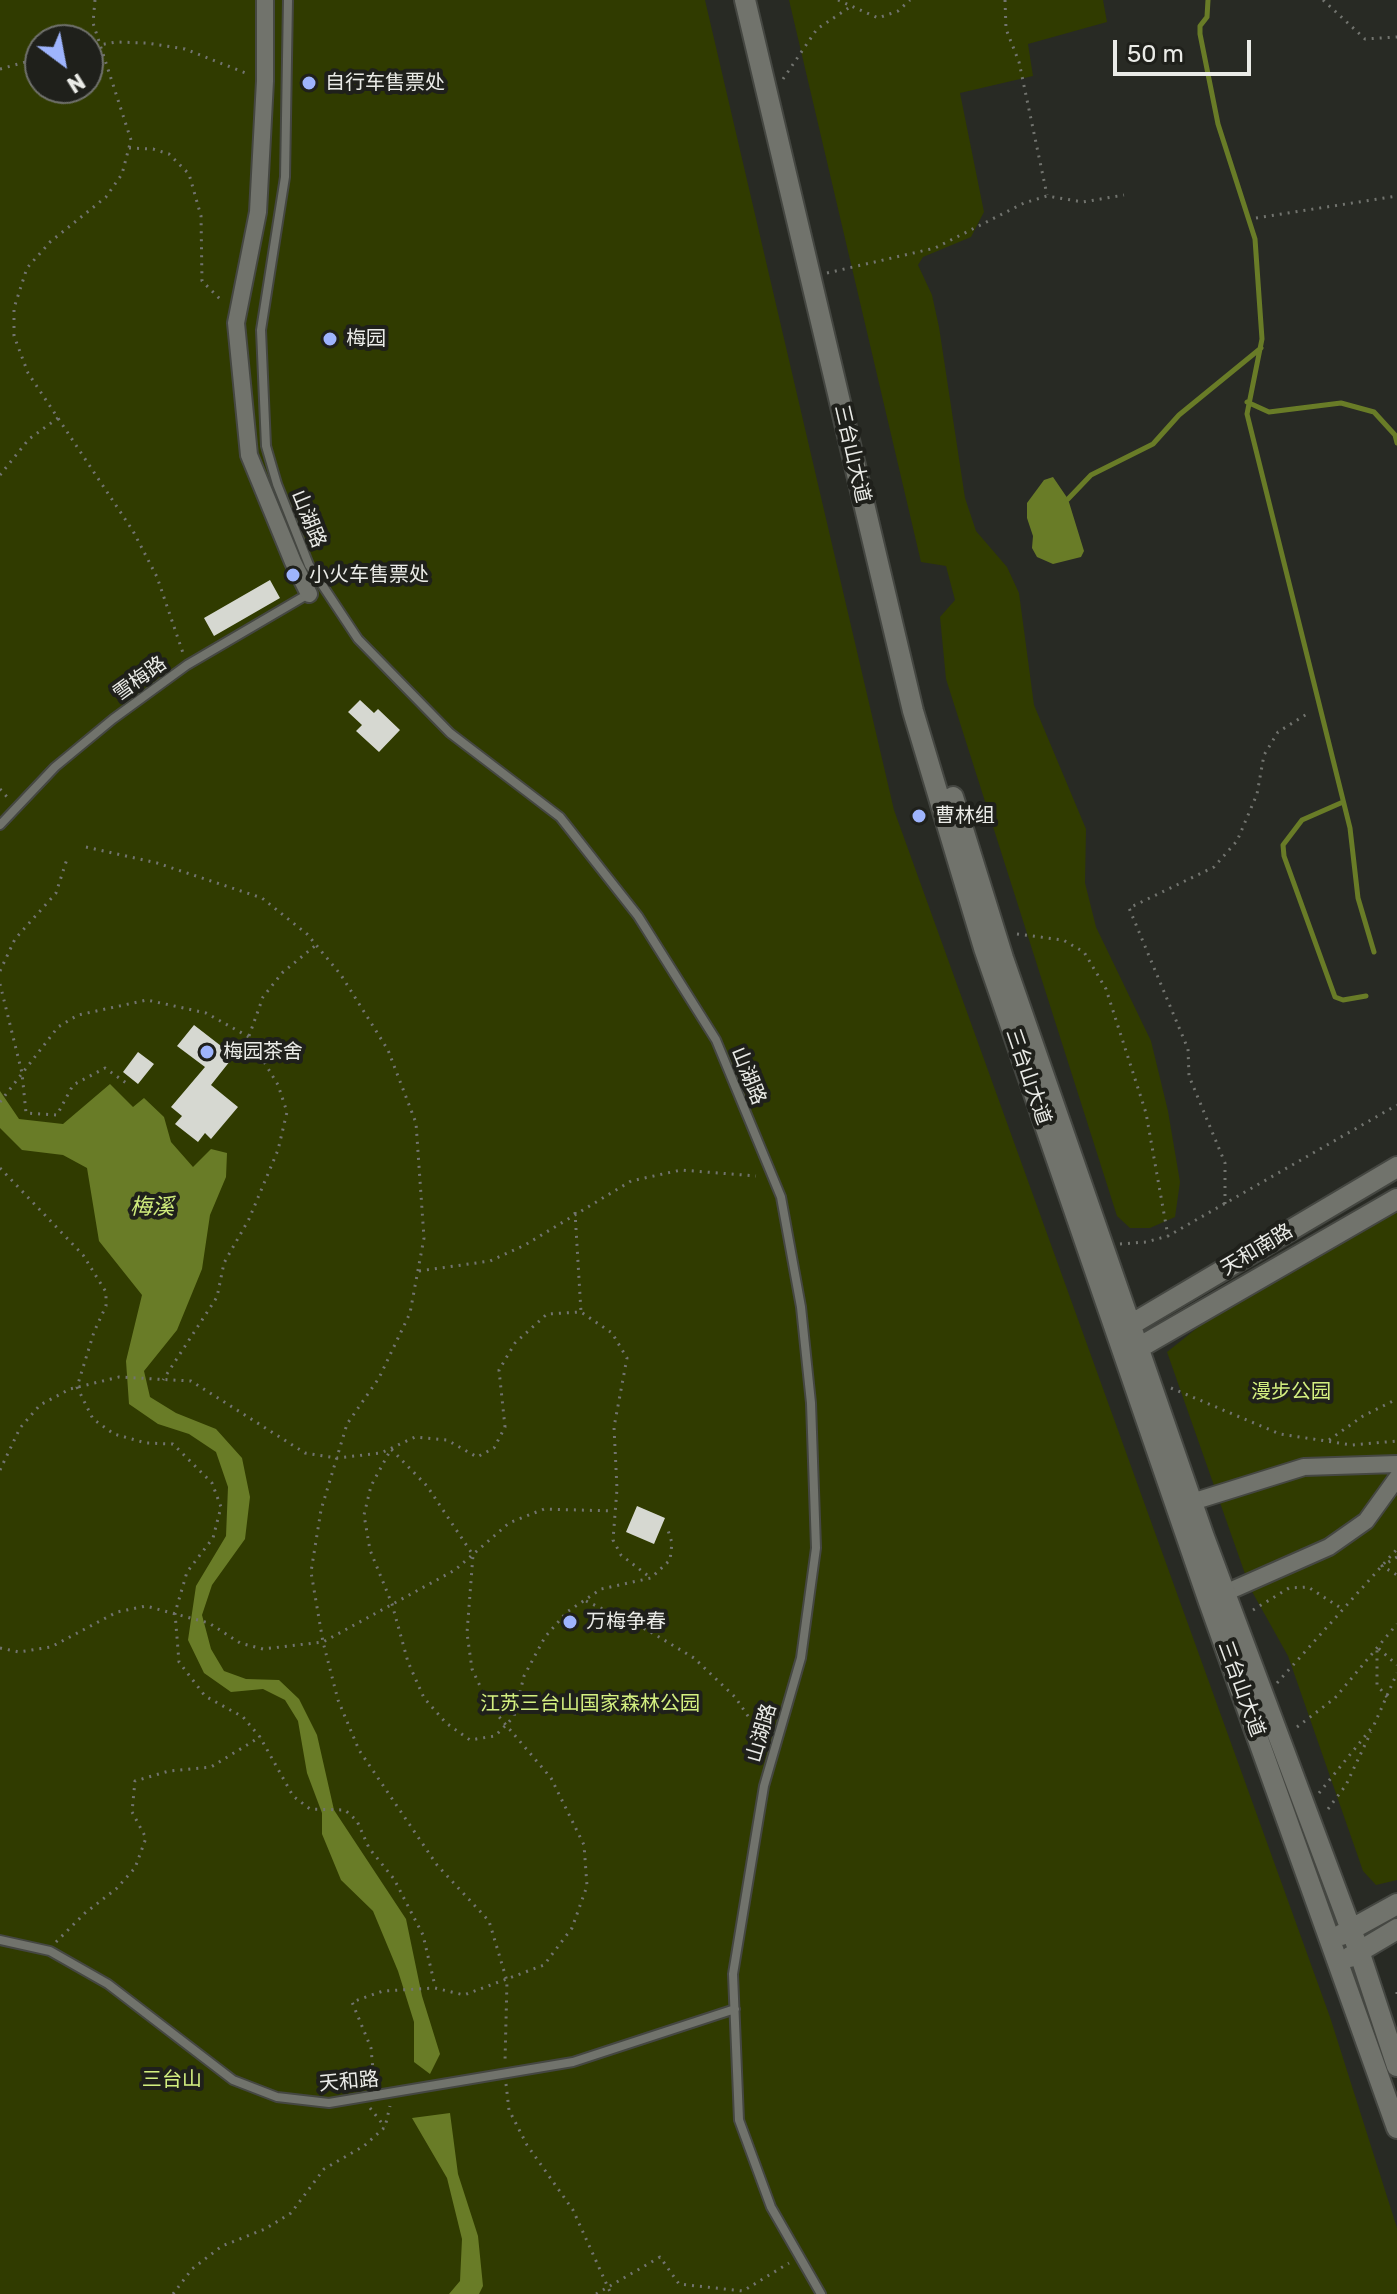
<!DOCTYPE html>
<html>
<head>
<meta charset="utf-8">
<style>
	body { margin:0 }
	#map { position:relative; width:1397px; height:2294px; overflow:hidden; background:#282a24; font-family:Rubik,sans-serif }
	canvas { display:block }
	.north { position:absolute; left:24px; top:24px; width:80px; height:80px; box-sizing:border-box; background:#1f201b; border:2px solid #70716d; border-radius:50%; rotate:148deg; font-size:22px; font-weight:700; line-height:32px; text-align:center; color:#eaebe7 }
	.north::after { content:''; display:block; margin:auto; width:28px; height:36px; background:#9eb4fd; clip-path:polygon(50% 0,100% 100%,50% 72%,0 100%) }
	.scale { position:absolute; left:1113px; top:40px; width:138px; height:36px; box-sizing:border-box; border:4px solid #eaebe7; border-top:0; padding-left:10px; font-size:24px; line-height:28px; white-space:nowrap; color:#eaebe7; -webkit-text-stroke:6px #1f201b; paint-order:stroke }
</style>
</head>
<body>
<div id="map">
<canvas width="1397" height="2294"></canvas>
<div class="north">N</div>
<div class="scale">50 m</div>
</div>
<script>
const context = document.querySelector('canvas').getContext('2d');
context.lineJoin = 'round';
function paint(path, color) { context.fillStyle = color; context.fill(path, 'evenodd'); }
const toPath = rows => new Path2D(rows.map(r => 'M' + r).join(''));
function stroke(path, color, width, dash) { context.strokeStyle = color; context.lineWidth = width; context.lineCap = dash ? 'butt' : 'round'; context.setLineDash(dash || []); context.stroke(path); }
function drawText(font, color, halo, rows, align = 'center') {
  context.font = font + ' Rubik,"Noto Sans SC",sans-serif'; context.lineWidth = 8; context.setLineDash([]); context.textBaseline = 'middle'; context.strokeStyle = halo; context.fillStyle = color; for (const [text, x, y, turn = 0] of rows) {
    context.save(); context.translate(x, y); context.rotate((+turn || 0) * Math.PI / 180); context.textAlign = isNaN(turn) ? turn : align; if (halo) context.strokeText(text, 0, 0); context.fillText(text, 0, 0); context.restore();
  }
}
paint(toPath([
	[0,0,705,0,894,810,1330,2017,1397,2228,1397,2294,0,2294],
	[40,40,88,40,88,88,40,88],
	[789,0,1103,0,1107,22,1028,44,1033,76,960,93,984,212,971,237,923,257,918,265,932,295,939,327,965,498,976,531,1007,567,1019,593,1034,705,1086,829,1085,883,1096,927,1151,1041,1168,1111,1180,1182,1175,1217,1150,1228,1130,1228,1117,1216,946,679,940,617,955,600,946,566,921,562],
	[1397,1212,1397,1880,1376,1885,1363,1871,1288,1656,1250,1588,1167,1352,1202,1324]
]), '#303b00');
paint(toPath([
	[1053,477,1068,499,1084,551,1081,557,1053,564,1037,557,1032,548,1033,536,1027,518,1027,503,1044,480],
	[110,1084,133,1107,144,1098,164,1117,171,1142,193,1167,211,1149,227,1153,226,1177,210,1215,202,1269,177,1330,144,1371,150,1397,176,1413,216,1429,242,1458,250,1497,245,1539,212,1585,202,1615,211,1649,224,1671,246,1679,279,1680,299,1699,317,1735,334,1810,406,1919,422,1996,440,2054,430,2074,414,2062,414,2022,398,1971,373,1911,341,1880,322,1834,322,1813,307,1773,298,1721,285,1700,263,1689,231,1692,204,1673,188,1640,196,1586,226,1536,228,1487,216,1452,189,1434,158,1424,129,1404,126,1361,142,1295,99,1241,87,1168,63,1155,22,1150,0,1128,0,1091,19,1119,63,1124],
	[450,2113,458,2174,478,2236,483,2286,479,2294,449,2294,460,2281,462,2239,447,2178,412,2118]
]), '#697c27');
stroke(toPath([
	[1208,0,1207,17,1200,26,1200,34,1218,124,1255,239,1262,339,1247,414,1350,828,1358,898,1374,952],
	[1247,402,1269,412,1341,403,1374,412,1395,435,1397,443],
	[1068,499,1091,475,1153,444,1179,415,1261,348],
	[1343,802,1302,820,1283,845,1284,856,1335,997,1343,1000,1366,996]
]), '#697c27', 5);
paint(toPath([
	[270,580,280,598,214,636,204,618],
	[360,700,374,713,378,709,400,730,379,752,356,731,362,725,348,712],
	[194,1025,234,1056,211,1085,238,1107,211,1139,205,1133,198,1142,175,1124,182,1116,171,1107,205,1067,177,1046],
	[138,1052,154,1064,138,1084,123,1072],
	[637,1506,665,1518,654,1544,626,1532]
]), '#d6d8d1');
const lane = toPath([
	[288,0,285,177,261,330,266,446,277,484,309,565,358,639,450,733,560,817,638,916,716,1040,781,1197,801,1307,811,1403,816,1548,801,1658,764,1786,733,1974,739,2120,771,2207,821,2294],
	[0,825,55,767,113,719,187,665,310,593],
	[0,1940,50,1951,108,1984,233,2080,277,2097,329,2103,573,2062,735,2009]
]);
const street = toPath([
	[265,0,265,81,258,212,236,323,249,455,293,562,309,594],
	[1192,1502,1304,1467,1397,1464],
	[1225,1593,1329,1547,1366,1521,1397,1478]
]);
const secondary = toPath([
	[745,0,913,711,984,948,1209,1602,1397,2128],
	[953,797,1003,958,1204,1537,1359,1951,1397,2066],
	[1122,1330,1397,1167],
	[1128,1354,1397,1199],
	[1341,1935,1397,1904],
	[1350,1957,1397,1929]
]);
stroke(lane, '#454742', 12);
stroke(street, '#454742', 20);
stroke(secondary, '#454742', 24);
stroke(toPath([
	[95,0,93,23,131,140,122,174,106,197,50,242,27,268,14,308,14,336,28,373,133,531,157,577,183,653],
	[838,0,878,18,898,11,910,0],
	[1005,0,1006,29,1019,62,1047,195],
	[1323,0,1365,39,1397,37],
	[88,47,116,42,147,43,185,49,248,74],
	[0,69,40,58],
	[783,79,817,29,850,7],
	[129,148,153,149,169,154,189,174,201,216,202,281,223,302],
	[1256,218,1397,196],
	[827,273,935,248,1024,203,1047,196,1083,202,1124,195],
	[0,475,29,439,58,418],
	[0,789,8,798],
	[86,847,157,863,262,898,307,934,341,975,388,1050,416,1123,424,1238,410,1313,379,1378,347,1424,321,1510,311,1572,323,1642,338,1700,359,1750,437,1865,489,1921,507,1981,505,2061],
	[1017,934,1063,940,1084,952,1106,989,1146,1113,1168,1236],
	[0,971,15,939,56,893,67,859],
	[0,984,22,1073,26,1113,57,1115,73,1085,105,1068,129,1085],
	[249,1036,263,997,282,973,316,945],
	[0,1102,58,1027,78,1015,147,1000,206,1013,249,1037,278,1085,287,1112,278,1150,249,1219,224,1263,217,1297,163,1380],
	[0,1168,83,1255,106,1292,106,1306,94,1332,77,1387,93,1419,114,1434,146,1443,173,1444,212,1483,221,1507,213,1538,187,1572,175,1613,179,1662,205,1696,243,1717,260,1737,293,1796,310,1809,345,1810,357,1821,369,1848,394,1879,423,1935,435,1986],
	[1225,1204,1225,1163,1189,1076,1188,1049,1129,908,1214,867,1237,841,1257,794,1264,755,1278,732,1310,712],
	[575,1212,581,1312],
	[1120,1244,1146,1242,1168,1236,1397,1105],
	[419,1271,490,1261,525,1245,631,1181,681,1170,756,1176],
	[1171,1388,1280,1434,1352,1445,1397,1441],
	[1329,1440,1363,1416,1397,1399],
	[0,1470,20,1428,40,1405,70,1389,119,1377,191,1381,305,1453,337,1458,381,1453,415,1437,447,1440,477,1457,494,1448,505,1427,499,1370,515,1343,547,1314,581,1312,612,1333,627,1358,614,1427,617,1489,613,1540,621,1555,651,1578],
	[1397,1557,1382,1566,1397,1575],
	[586,1601,649,1631,694,1658,735,1697,763,1738],
	[1253,1610,1289,1588,1308,1587,1344,1610],
	[0,1648,19,1652,51,1647,117,1612,146,1606,209,1623,240,1643,263,1649,323,1642,455,1570,509,1523,544,1509,613,1511],
	[1277,1683,1397,1549],
	[1387,1697,1377,1685,1377,1647,1397,1665],
	[1297,1727,1335,1698,1397,1624],
	[1319,1793,1374,1725,1397,1673],
	[1328,1809,1346,1785,1371,1732],
	[56,1942,85,1913,116,1889,135,1868,146,1838,132,1812,135,1781,169,1771,211,1767,260,1737],
	[1397,1992,1397,1997],
	[374,2081,371,2048,352,2002,383,1991,435,1988,464,1995,544,1965,572,1928,587,1886,584,1845,551,1778,506,1725,489,1705,472,1669,467,1633,473,1555,427,1486,391,1449,371,1486,364,1515,370,1550,392,1604,408,1662,424,1698,446,1723,470,1740,495,1736,506,1725,514,1716,524,1676,545,1637,567,1612,601,1589,651,1578,670,1560,672,1543,667,1527],
	[506,2084,509,2110,527,2145,573,2210,611,2294],
	[370,2108,385,2127],
	[173,2294,192,2269,222,2246,265,2229,291,2213,324,2169,364,2146,385,2127,390,2106],
	[596,2294,660,2257,679,2284,743,2291,789,2263]
]), '#72746f', 3, [2, 6]);
stroke(lane, '#71736c', 8);
stroke(street, '#71736c', 16);
stroke(secondary, '#71736c', 20);
for (const [x, y, r, color] of [
	[309,83,8,"#9eb4fd"],
	[330,339,8,"#9eb4fd"],
	[293,575,8,"#9eb4fd"],
	[919,816,8,"#9eb4fd"],
	[207,1052,8,"#9eb4fd"],
	[570,1622,8,"#9eb4fd"]
]) { const dot = new Path2D(); dot.arc(x, y, r, 0, 2 * Math.PI); context.fillStyle = color; context.fill(dot); stroke(dot, '#1f201b', 3); }
drawText('20px', '#eaebe7', '#1f201b', [
	["自行车售票处",325,83],
	["梅园",346,339],
	["小火车售票处",309,575],
	["曹林组",935,816],
	["梅园茶舍",223,1052],
	["万梅争春",586,1622]
], 'left');
drawText('20px', '#eaebe7', '#1f201b', [
	["三台山大道",852,454,77],
	["山湖路",308,519,68],
	["雪梅路",140,679,-36],
	["山湖路",748,1076,68],
	["三台山大道",1028,1077,71],
	["天和南路",1257,1250,-31],
	["三台山大道",1241,1689,70],
	["山湖路",762,1733,-74],
	["天和路",349,2082,-5]
]);
drawText('20px', '#d3ef80', '#1f201b', [
	["漫步公园",1291,1392],
	["江苏三台山国家森林公园",590,1704],
	["三台山",172,2080]
]);
drawText('italic 22px', '#cfeb7c', '#1f201b', [
	["梅溪",152,1208]
]);
</script>
</body>
</html>
